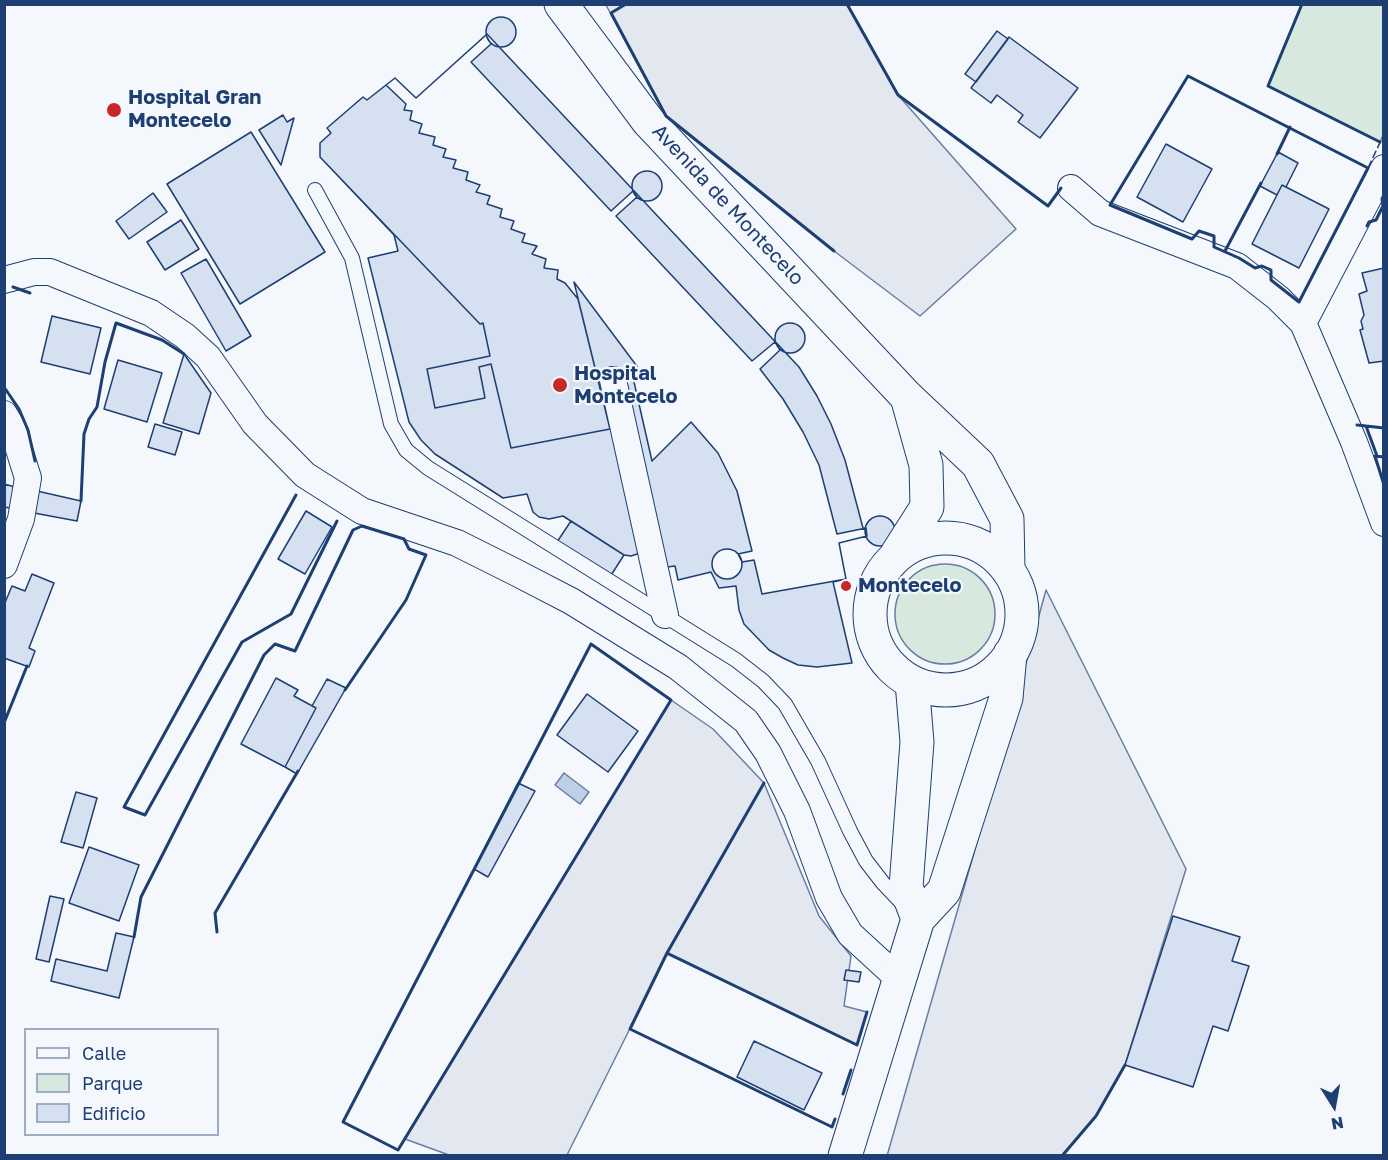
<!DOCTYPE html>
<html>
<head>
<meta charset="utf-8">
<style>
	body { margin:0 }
	#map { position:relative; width:1388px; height:1160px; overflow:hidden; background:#f4f7fb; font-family:"Golos Text",sans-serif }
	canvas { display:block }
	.frame { position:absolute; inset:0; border:6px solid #1d3f73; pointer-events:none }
	.legend { position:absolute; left:24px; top:1028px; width:195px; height:108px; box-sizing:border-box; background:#f4f7fb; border:2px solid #9eadc5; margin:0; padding:8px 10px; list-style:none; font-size:18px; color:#1d3f73 }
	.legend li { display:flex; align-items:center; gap:12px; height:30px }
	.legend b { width:30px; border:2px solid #9eadc5 }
	.north { position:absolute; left:1304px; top:1076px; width:60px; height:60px; -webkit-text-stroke:4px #f4f7fb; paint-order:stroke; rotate:169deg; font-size:16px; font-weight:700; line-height:24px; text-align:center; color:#1d3f73 }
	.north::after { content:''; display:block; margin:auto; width:21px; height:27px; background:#1d3f73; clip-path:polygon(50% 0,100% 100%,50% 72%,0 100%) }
</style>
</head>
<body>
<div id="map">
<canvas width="1388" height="1160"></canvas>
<div class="frame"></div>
<ul class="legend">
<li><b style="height:8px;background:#f4f7fb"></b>Calle</li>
<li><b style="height:16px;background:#d7e8df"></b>Parque</li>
<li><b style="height:16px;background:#d5e0f0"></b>Edificio</li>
</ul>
<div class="north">N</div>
</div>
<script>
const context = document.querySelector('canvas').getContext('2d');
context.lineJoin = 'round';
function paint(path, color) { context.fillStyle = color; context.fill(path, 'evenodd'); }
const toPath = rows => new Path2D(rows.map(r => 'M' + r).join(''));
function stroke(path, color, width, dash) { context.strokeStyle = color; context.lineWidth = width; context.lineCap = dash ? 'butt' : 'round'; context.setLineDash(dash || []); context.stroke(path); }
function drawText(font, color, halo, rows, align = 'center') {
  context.font = font + ' "Golos Text",sans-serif'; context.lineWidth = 4.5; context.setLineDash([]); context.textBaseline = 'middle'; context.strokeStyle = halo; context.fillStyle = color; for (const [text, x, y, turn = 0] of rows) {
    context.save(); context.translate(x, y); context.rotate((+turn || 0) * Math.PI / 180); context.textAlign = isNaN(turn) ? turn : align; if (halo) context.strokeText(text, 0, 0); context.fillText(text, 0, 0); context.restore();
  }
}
const green = toPath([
	[1302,5,1383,5,1384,134,1380,142,1268,86,1302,5],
	'895 614a50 50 0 1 1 100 0a50 50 0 1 1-100 0Z'
]);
paint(green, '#d7e8df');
stroke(green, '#687fa3', 1.5);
const parking = toPath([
	[606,5,847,5,898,95,1016,229,920,316,834,251,666,116,606,5],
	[1046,590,1186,869,1125,1065,1096,1116,1062,1155,887,1156,978,839,1046,590],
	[671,700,713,729,764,783,819,916,851,956,844,1006,867,1012,857,1045,667,954,567,1155,449,1155,405,1139,671,700]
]);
paint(parking, '#e3e8f0');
stroke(parking, '#687fa3', 1.5);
const water = toPath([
	[564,773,589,792,580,804,555,785,564,773]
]);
paint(water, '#bed0e5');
stroke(water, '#687fa3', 1.5);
const building = toPath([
	'486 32a15 15 0 1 1 30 0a15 15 0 1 1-30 0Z',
	[997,31,1008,39,976,82,965,74,997,31],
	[487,34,799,367,817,396,831,424,845,460,863,528,866,528,867,536,839,543,846,579,833,582,852,663,817,667,798,665,783,658,769,650,744,624,739,610,736,586,719,588,711,572,678,580,675,566,667,567,640,553,631,556,624,555,563,516,549,519,539,517,533,512,527,494,503,498,435,454,421,440,409,422,368,258,398,251,394,235,320,157,320,143,331,133,327,128,363,97,367,100,395,78,416,98,487,34],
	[486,35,491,44,471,62,611,211,633,191,637,197,616,216,752,361,775,342,780,350,760,369,783,399,803,432,819,465,837,534,866,528,867,536,839,543,846,579,762,594,754,560,742,562,738,554,752,551,737,491,718,453,691,422,652,461,634,382,642,373,574,282,610,429,511,448,491,364,479,367,485,398,435,408,427,369,490,356,483,323,480,324,320,157,320,143,331,133,327,128,363,97,367,100,395,78,416,98,486,35],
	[1009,37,1078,88,1040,138,1018,122,1023,115,997,95,991,103,971,88,1009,37],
	[386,85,406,104,404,110,412,111,410,120,422,124,419,133,435,137,433,145,446,149,443,157,456,160,453,168,468,172,466,180,480,185,476,192,490,196,487,204,502,209,500,217,514,221,511,229,525,234,522,242,537,246,532,254,546,259,544,268,558,270,557,279,565,283,578,299,610,429,511,448,491,364,479,367,485,398,435,408,427,369,490,356,483,323,480,324,320,157,320,143,331,133,327,128,363,97,367,100,386,85],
	[283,115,287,122,294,118,281,165,259,130,283,115],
	[251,132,325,252,240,304,167,184,251,132],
	[1166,144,1212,169,1183,222,1137,197,1166,144],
	[1278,152,1298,163,1286,187,1282,185,1277,195,1260,186,1278,152],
	'632 186a15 15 0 1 1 30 0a15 15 0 1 1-30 0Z',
	[1282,185,1329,209,1299,268,1252,244,1282,185],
	[153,193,167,212,129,239,116,221,153,193],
	[181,220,199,249,165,270,147,242,181,220],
	[206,259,251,336,226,351,181,273,206,259],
	[1384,268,1384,361,1369,363,1360,330,1363,329,1361,321,1364,315,1359,294,1367,291,1362,273,1384,268],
	[52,316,101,328,90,374,41,362,52,316],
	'775 338a15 15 0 1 1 30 0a15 15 0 1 1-30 0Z',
	[184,354,211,393,199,434,163,423,184,354],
	[118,360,162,373,147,422,104,409,118,360],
	[155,424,182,432,175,455,148,447,155,424],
	[4,484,15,487,10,508,4,507,4,484],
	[37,491,81,501,77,521,34,513,37,491],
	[306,511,332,527,305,574,278,559,306,511],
	'865 531a15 15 0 1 1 30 0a15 15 0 1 1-30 0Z',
	[571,521,624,555,606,583,553,548,571,521],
	'712 564a15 15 0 1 1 30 0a15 15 0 1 1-30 0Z',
	[32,574,54,583,29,648,35,651,29,667,4,658,4,605,12,586,25,591,32,574],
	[276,678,298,690,294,696,316,708,285,767,241,744,276,678],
	[327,679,346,688,297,774,285,767,316,708,312,706,327,679],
	[587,694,638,731,608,772,557,735,587,694],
	[518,783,535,791,488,877,474,869,518,783],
	[76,792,97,798,83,848,61,842,76,792],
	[89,847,139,865,119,921,69,903,89,847],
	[50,896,64,899,49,962,36,959,50,896],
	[1173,916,1240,937,1232,961,1249,966,1228,1031,1213,1026,1193,1087,1125,1065,1173,916],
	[116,933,134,937,119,998,51,981,56,959,107,971,116,933],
	[846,970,861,972,859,982,844,980,846,970],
	[754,1041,822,1073,804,1110,737,1077,754,1041]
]);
paint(building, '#d5e0f0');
stroke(building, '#1d3f73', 1.5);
const lane = toPath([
	[315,190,352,258,391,424,406,450,428,468,736,660,763,681,785,704,818,761,850,831,866,861,883,883,902,903]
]);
const street = toPath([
	[1071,188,1100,213,1237,266,1278,298,1303,323,1354,442,1384,523],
	[4,280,34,272,50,272,151,313,185,336,208,357,255,424,305,475,362,511,457,543,515,572,571,601,678,667,746,721,768,753,797,811,829,898,850,934,899,979],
	[1303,323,1384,168],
	[613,380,665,615],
	[4,414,12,427,28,478,21,519,4,565]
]);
const secondary = toPath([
	[561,4,648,121,906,396,978,464,1007,519,1008,569],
	'870 614a76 76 0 1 1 152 0a76 76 0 1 1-152 0Z',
	[897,554,927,507,926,465,907,397],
	[912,682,917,742,906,887,918,919],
	[845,1156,918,919,944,891,1006,698,1010,654]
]);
stroke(lane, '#1d3f73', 16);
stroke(street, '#1d3f73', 28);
stroke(secondary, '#1d3f73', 35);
stroke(lane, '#f4f7fb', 14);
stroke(street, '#f4f7fb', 26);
stroke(secondary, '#f4f7fb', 33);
stroke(toPath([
	[1368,168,1384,134]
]), '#1d3f73', 1.5, [8, 3]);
stroke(toPath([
	[626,4,611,13,666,116,834,251],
	[847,4,898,95,1048,206,1061,188],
	[1302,4,1268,86,1380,142],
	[1188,76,1368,168,1299,302,1271,280,1271,270,1262,266,1255,268,1239,258,1214,247,1214,236,1199,231,1192,239,1110,205,1188,76],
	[1277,154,1290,127],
	[1367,226,1369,222,1376,220,1383,206,1382,199,1384,195],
	[1225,251,1261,183],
	[13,287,30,293],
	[4,387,19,409,28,430,35,461],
	[1357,425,1384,428],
	[1366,426,1377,456],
	[1384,457,1375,456,1384,485],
	[296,495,124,807,145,815,242,642,291,614,337,521],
	[81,501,84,434,89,419,97,407,105,362,116,323,162,340,184,354],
	[591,644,671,700,398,1150,343,1122,591,644],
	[4,723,27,666],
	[217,932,215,913,298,771],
	[134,937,141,897,264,655,275,644,295,651,353,530,362,526,404,539,409,549,426,555,406,600,345,690],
	[667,953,764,783],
	[843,1094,851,1070],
	[835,1119,832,1127,630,1029,667,953,857,1045,867,1012],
	[1062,1156,1096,1116,1125,1065]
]), '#1d3f73', 3);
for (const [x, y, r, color] of [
	[114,110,8,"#c62828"],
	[560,385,8,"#c62828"],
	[846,586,6,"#c62828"]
]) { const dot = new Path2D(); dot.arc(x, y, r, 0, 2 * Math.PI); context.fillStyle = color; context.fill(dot); stroke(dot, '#f4f7fb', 2); }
drawText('bold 20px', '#1d3f73', '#f4f7fb', [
	["Hospital Gran",128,98],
	["Montecelo",128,121],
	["Hospital",574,374],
	["Montecelo",574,397],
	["Montecelo",858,586]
], 'left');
drawText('20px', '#1d3f73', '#f4f7fb', [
	["Avenida de Montecelo",728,205,47]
]);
</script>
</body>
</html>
